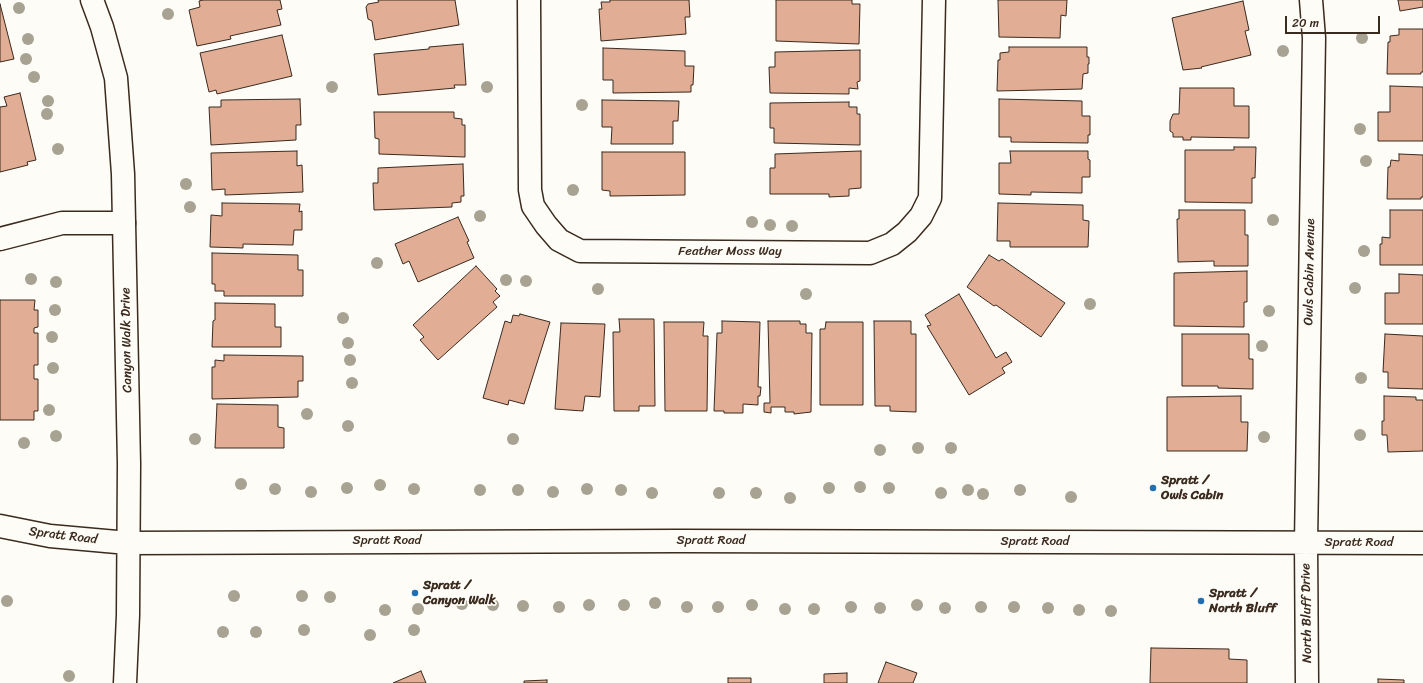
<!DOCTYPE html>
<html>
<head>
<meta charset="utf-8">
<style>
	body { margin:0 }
	#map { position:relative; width:1423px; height:683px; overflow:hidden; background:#fdfcf7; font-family:Sriracha,sans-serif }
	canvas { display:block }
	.scale { position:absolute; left:1285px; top:16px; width:95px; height:18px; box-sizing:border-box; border:2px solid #3b2a1e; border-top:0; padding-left:5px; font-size:12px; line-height:14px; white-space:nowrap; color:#3b2a1e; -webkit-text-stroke:3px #fdfcf7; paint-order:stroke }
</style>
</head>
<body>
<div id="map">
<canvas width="1423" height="683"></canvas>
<div class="scale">20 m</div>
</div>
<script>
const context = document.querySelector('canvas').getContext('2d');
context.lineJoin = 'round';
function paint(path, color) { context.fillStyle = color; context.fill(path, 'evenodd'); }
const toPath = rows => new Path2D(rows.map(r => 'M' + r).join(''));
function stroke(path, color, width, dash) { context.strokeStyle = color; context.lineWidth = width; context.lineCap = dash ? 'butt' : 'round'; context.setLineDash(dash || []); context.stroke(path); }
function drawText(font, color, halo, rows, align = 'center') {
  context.font = font + ' Sriracha,sans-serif'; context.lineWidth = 3.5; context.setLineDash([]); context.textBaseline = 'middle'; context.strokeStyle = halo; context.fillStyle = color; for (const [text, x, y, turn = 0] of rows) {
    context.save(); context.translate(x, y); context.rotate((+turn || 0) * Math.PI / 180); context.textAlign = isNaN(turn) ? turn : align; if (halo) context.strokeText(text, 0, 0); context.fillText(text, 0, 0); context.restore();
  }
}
const building = toPath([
	[203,0,280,0,282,9,277,10,281,25,230,36,231,39,197,46,189,10,200,7,199,1,203,0],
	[378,0,455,0,459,25,375,40,372,21,368,19,366,7,368,4,379,2,378,0],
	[610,0,689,0,690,17,685,17,686,34,601,41,599,9,602,9,601,2,610,2,610,0],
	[776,0,852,0,852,4,860,4,859,44,776,41,776,0],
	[998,0,1067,0,1066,16,1061,15,1060,38,999,37,998,0],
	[1398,0,1423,0,1423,7,1400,11,1398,0],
	[1243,1,1249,30,1245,31,1251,55,1201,67,1202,68,1183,70,1172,18,1243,1],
	[0,4,14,59,0,62,0,4],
	[1399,29,1423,29,1423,72,1421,72,1421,74,1387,74,1388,42,1390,42,1390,36,1399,35,1399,29],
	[282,35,292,76,217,94,216,90,209,92,200,53,282,35],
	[463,44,466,85,454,85,455,88,378,95,374,54,429,49,429,47,463,44],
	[1009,47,1087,47,1087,57,1089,57,1089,64,1088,64,1088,73,1083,74,1082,89,997,91,998,60,1000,60,1000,53,1009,52,1009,47],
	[603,48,685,51,685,66,694,66,693,85,691,85,691,92,613,93,613,80,603,80,603,48],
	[860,50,860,81,857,82,858,89,849,88,849,94,770,93,769,67,775,67,775,52,860,50],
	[1390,86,1423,87,1423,141,1378,141,1378,112,1390,112,1390,86],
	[1180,88,1234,88,1234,106,1249,106,1249,138,1191,137,1191,140,1183,140,1183,137,1173,137,1173,133,1170,131,1170,121,1173,114,1179,114,1180,88],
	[20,93,36,160,27,162,28,165,0,172,0,107,7,106,4,97,20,93],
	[300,99,301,125,296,125,296,140,211,145,209,107,221,107,221,100,300,99],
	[999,99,1082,101,1082,116,1090,116,1090,135,1088,135,1088,143,1011,142,1011,137,999,137,999,99],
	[602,100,679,101,678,121,673,121,673,144,611,144,612,127,602,127,602,100],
	[849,102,849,107,857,107,857,114,860,114,860,145,774,143,774,128,770,128,770,103,849,102],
	[374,112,454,112,454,118,462,119,462,125,465,125,465,157,379,154,379,139,375,138,374,112],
	[1234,147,1256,147,1255,178,1252,178,1252,203,1185,202,1185,150,1234,150,1234,147],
	[297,151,297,166,302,165,303,192,225,195,225,189,212,190,211,153,297,151],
	[861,151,861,188,849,189,849,196,829,197,829,194,770,194,770,168,775,168,775,154,861,151],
	[1010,151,1088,151,1088,159,1090,160,1090,177,1082,177,1082,193,1031,192,1031,195,999,194,999,163,1011,163,1010,151],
	[602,152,685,152,685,195,610,196,610,191,602,190,602,152],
	[1399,154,1423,155,1423,197,1421,197,1421,199,1387,199,1388,167,1390,167,1391,160,1399,161,1399,154],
	[463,164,464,196,461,196,461,202,452,203,452,207,374,210,373,183,378,183,378,168,463,164],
	[222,203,300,204,299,212,302,211,302,230,294,230,293,245,243,244,243,248,210,247,211,215,222,216,222,203],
	[998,203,1083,205,1083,220,1089,221,1088,247,1010,247,1010,241,997,241,998,203],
	[1179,210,1245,210,1245,235,1248,235,1248,266,1214,266,1214,261,1178,262,1177,219,1179,219,1179,210],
	[1390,210,1423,210,1423,265,1380,265,1380,244,1382,244,1382,237,1390,238,1390,210],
	[458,217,469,241,467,242,474,258,418,282,409,261,403,264,395,244,458,217],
	[212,253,298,255,298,270,303,270,303,296,224,296,224,291,215,291,215,284,212,284,212,253],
	[989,255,999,261,1002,259,1065,303,1041,337,996,305,994,306,967,287,989,255],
	[476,266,497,289,495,291,500,296,493,302,497,307,438,360,420,340,424,337,413,325,476,266],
	[1247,271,1247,302,1244,302,1244,327,1174,326,1174,273,1247,271],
	[1399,274,1423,275,1423,324,1385,324,1385,293,1399,293,1399,274],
	[959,294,996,358,1006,352,1012,362,1002,368,1005,373,969,395,927,326,931,325,925,315,959,294],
	[0,300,35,300,34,310,38,310,38,327,34,328,34,333,38,333,38,365,34,365,34,379,38,379,38,411,34,411,34,420,0,420,0,300],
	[215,303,275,304,275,327,281,327,281,347,212,347,213,321,215,320,215,303],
	[520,314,550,322,524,404,509,400,508,405,483,398,505,321,511,323,513,315,519,316,520,314],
	[619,319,654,319,655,406,639,406,639,411,614,411,613,332,620,332,619,319],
	[722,321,760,322,758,387,761,387,760,396,758,396,758,405,743,404,743,413,724,413,724,411,714,411,717,333,722,333,722,321],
	[768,321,800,321,800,324,806,324,806,333,812,333,811,412,794,414,794,412,785,412,785,407,771,407,771,413,764,412,764,403,770,403,768,321],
	[874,321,911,321,911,334,916,334,916,412,890,411,890,406,875,406,874,321],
	[664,322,704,322,703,336,708,336,707,411,665,411,664,322],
	[826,322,863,322,863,405,820,405,820,329,825,329,826,322],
	[561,323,605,324,600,397,585,396,583,411,555,409,561,323],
	[1182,334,1249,334,1249,359,1253,359,1253,389,1218,388,1218,386,1182,386,1182,334],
	[1385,334,1423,336,1423,389,1388,388,1388,372,1383,372,1385,334],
	[224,355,303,356,303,381,298,381,298,397,212,399,212,367,215,367,215,360,224,361,224,355],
	[1241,396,1241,422,1248,422,1247,451,1167,451,1167,397,1241,396],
	[1384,396,1416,397,1416,400,1423,400,1423,451,1388,452,1387,435,1382,435,1382,421,1384,421,1384,396],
	[217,404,278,405,278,427,284,428,284,448,215,448,217,404],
	[1151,648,1229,649,1229,659,1247,660,1247,683,1150,683,1151,648],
	[886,662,917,673,913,683,878,683,886,662],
	[421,671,426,683,393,683,421,671],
	[847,673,847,683,824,683,824,674,847,673],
	[728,678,751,678,751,683,728,683,728,678],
	[1378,679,1404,680,1404,683,1378,683,1378,679],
	[547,680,547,683,524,683,524,681,547,680]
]);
paint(building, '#e1ad95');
stroke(building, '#3b2a1e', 1);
const minor = toPath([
	[529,0,530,190,533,206,546,225,559,240,580,251,870,253,892,244,907,232,921,216,930,198,934,0],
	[0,239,62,223,124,223],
	[1306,543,1314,38,1311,0]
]);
const tertiary = toPath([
	[92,0,102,27,116,78,123,174,129,464,128,615,125,683],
	[0,526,50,536,128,543,679,541,1423,543],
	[1306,543,1307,683]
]);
stroke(minor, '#3b2a1e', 25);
stroke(tertiary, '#3b2a1e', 25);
stroke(minor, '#fdfcf7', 22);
stroke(tertiary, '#fdfcf7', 22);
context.fillStyle = '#a7a291';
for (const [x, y] of [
	[19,8],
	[168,14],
	[1362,38],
	[28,39],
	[1283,51],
	[26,59],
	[34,77],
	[332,87],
	[487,87],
	[48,101],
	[582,105],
	[47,114],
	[1360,129],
	[58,149],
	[1366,161],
	[186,184],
	[573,190],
	[190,207],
	[480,216],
	[1273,220],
	[752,222],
	[770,225],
	[792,226],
	[1364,251],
	[377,263],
	[31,279],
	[506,280],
	[526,281],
	[56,282],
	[1355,288],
	[598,289],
	[806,294],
	[1090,304],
	[55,310],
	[1269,311],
	[343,318],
	[52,337],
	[348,343],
	[1262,346],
	[350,360],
	[53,368],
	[1361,378],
	[352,383],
	[49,410],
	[307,414],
	[348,426],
	[1360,435],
	[56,436],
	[1264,437],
	[195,439],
	[513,439],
	[24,443],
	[918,448],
	[951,448],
	[880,450],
	[241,484],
	[380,485],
	[860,487],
	[347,488],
	[829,488],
	[889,488],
	[275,489],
	[414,489],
	[587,489],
	[480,490],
	[518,490],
	[621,490],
	[968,490],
	[1020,490],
	[311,492],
	[553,492],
	[652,493],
	[719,493],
	[756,493],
	[941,493],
	[983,494],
	[1071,497],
	[790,498],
	[234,596],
	[302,596],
	[330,597],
	[7,601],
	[655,603],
	[462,604],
	[493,605],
	[589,605],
	[624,605],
	[752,605],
	[917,605],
	[523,606],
	[559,607],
	[687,607],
	[718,607],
	[851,607],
	[981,607],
	[1014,607],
	[880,608],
	[945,608],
	[1048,608],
	[418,609],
	[785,609],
	[814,609],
	[385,610],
	[1079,610],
	[1111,611],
	[304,630],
	[414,630],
	[223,632],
	[256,632],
	[370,635],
	[69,676]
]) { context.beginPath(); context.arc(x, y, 6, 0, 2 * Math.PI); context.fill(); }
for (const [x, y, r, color] of [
	[1153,488,4,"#1f6fb2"],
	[415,593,4,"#1f6fb2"],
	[1201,601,4,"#1f6fb2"]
]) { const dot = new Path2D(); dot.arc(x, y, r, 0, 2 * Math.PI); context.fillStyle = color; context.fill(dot); stroke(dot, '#fdfcf7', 1.5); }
drawText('13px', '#3b2a1e', '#fdfcf7', [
	["Feather Moss Way",730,252],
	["Owls Cabin Avenue",1310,272,-89],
	["Canyon Walk Drive",127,340,-91],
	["Spratt Road",63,536,7],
	["Spratt Road",387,541],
	["Spratt Road",711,541],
	["Spratt Road",1035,542],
	["Spratt Road",1359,543],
	["North Bluff Drive",1307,613,-91]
]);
drawText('bold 13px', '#3b2a1e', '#fdfcf7', [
	["Spratt /",1161,481],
	["Owls Cabin",1161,496],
	["Spratt /",423,586],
	["Canyon Walk",423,601],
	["Spratt /",1209,594],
	["North Bluff",1209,609]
], 'left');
</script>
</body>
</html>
